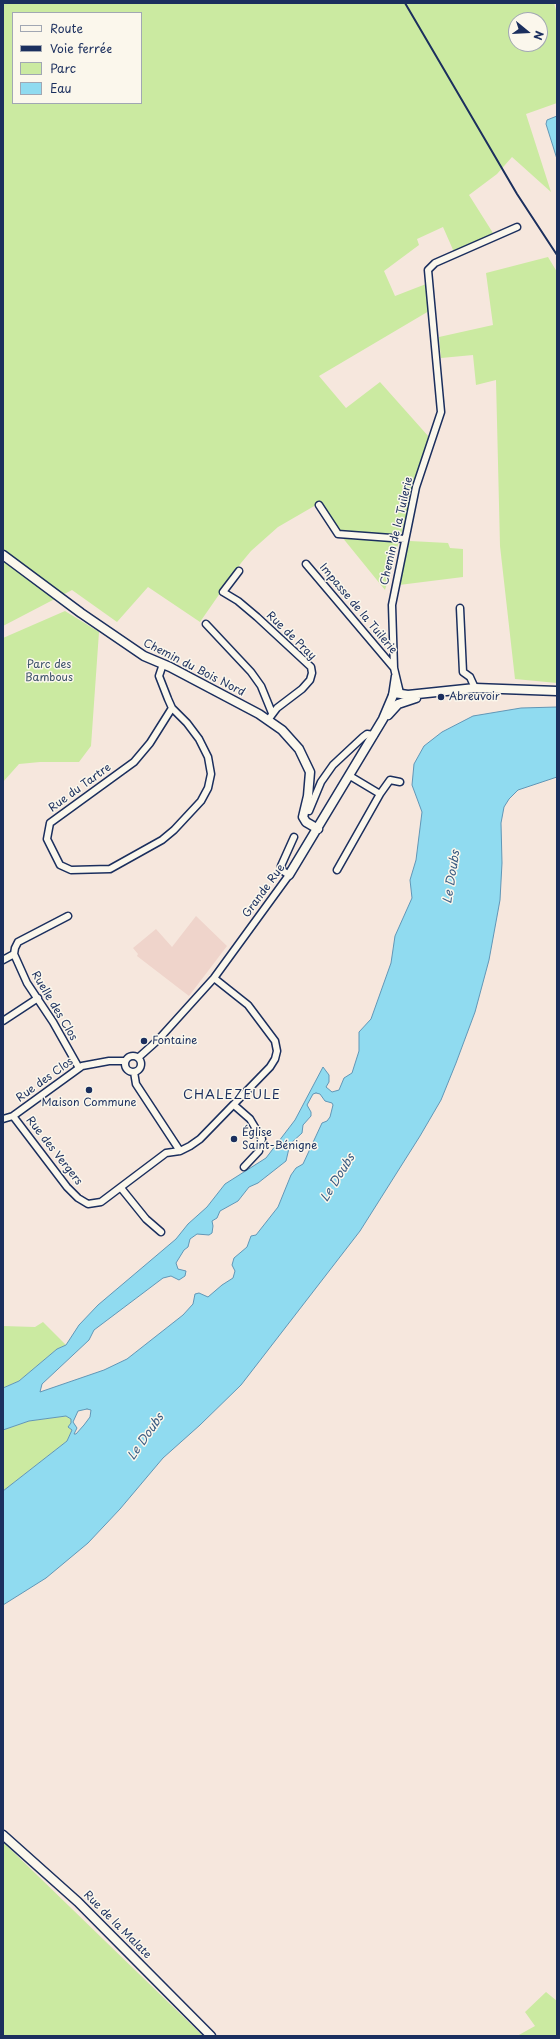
<!DOCTYPE html>
<html>
<head>
<meta charset="utf-8">
<style>
	body { margin:0 }
	#map { position:relative; width:560px; height:2039px; overflow:hidden; background:#f6e7dd; font-family:"Playpen Sans",sans-serif }
	canvas { display:block }
	.frame { position:absolute; inset:0; border:4px solid #1b2f5e; pointer-events:none }
	.legend { position:absolute; left:12px; top:12px; width:130px; height:92px; box-sizing:border-box; background:#fbf7ec; border:1px solid #a1a7b3; margin:0; padding:5px 7px; list-style:none; font-size:12px; color:#1b2f5e }
	.legend li { display:flex; align-items:center; gap:8px; height:20px }
	.legend b { width:20px; border:1px solid #a1a7b3 }
	.north { position:absolute; left:508px; top:12px; width:40px; height:40px; box-sizing:border-box; background:#fbf7ec; border:1px solid #a1a7b3; border-radius:50%; rotate:108deg; font-size:11px; font-weight:700; line-height:16px; text-align:center; color:#1b2f5e }
	.north::after { content:''; display:block; margin:auto; width:14px; height:18px; background:#1b2f5e; clip-path:polygon(50% 0,100% 100%,50% 72%,0 100%) }
</style>
</head>
<body>
<div id="map">
<canvas width="560" height="2039"></canvas>
<div class="frame"></div>
<ul class="legend">
<li><b style="height:5px;background:#fbf7ec"></b>Route</li>
<li><b style="height:5px;background:#1b2f5e"></b>Voie ferrée</li>
<li><b style="height:11px;background:#cbeaa1"></b>Parc</li>
<li><b style="height:11px;background:#90dbf0"></b>Eau</li>
</ul>
<div class="north">N</div>
</div>
<script>
const context = document.querySelector('canvas').getContext('2d');
context.lineJoin = 'round';
function paint(path, color) { context.fillStyle = color; context.fill(path, 'evenodd'); }
const toPath = rows => new Path2D(rows.map(r => 'M' + r).join(''));
function stroke(path, color, width, dash) { context.strokeStyle = color; context.lineWidth = width; context.lineCap = dash ? 'butt' : 'round'; context.setLineDash(dash || []); context.stroke(path); }
function drawText(font, color, halo, rows, align = 'center') {
  context.font = font + ' "Playpen Sans",sans-serif'; context.lineWidth = 3; context.setLineDash([]); context.textBaseline = 'middle'; context.strokeStyle = halo; context.fillStyle = color; for (const [text, x, y, turn = 0] of rows) {
    context.save(); context.translate(x, y); context.rotate((+turn || 0) * Math.PI / 180); context.textAlign = isNaN(turn) ? turn : align; if (halo) context.strokeText(text, 0, 0); context.fillText(text, 0, 0); context.restore();
  }
}
paint(toPath([
	[196,916,227,946,189,996,137,956,138,954,133,948,156,929,172,947]
]), '#efd4cb');
paint(toPath([
	[3,3,554,3,557,13,557,103,526,114,551,192,512,157,497,174,469,195,493,233,454,252,443,227,417,239,419,245,384,271,395,296,426,284,429,311,319,376,346,408,380,382,429,437,385,590,316,505,278,527,251,551,241,563,200,622,148,587,117,622,72,590,3,626],
	[13,13,141,13,141,103,13,103],
	[516,20,540,20,540,44,516,44],
	[548,257,557,272,557,683,515,679,500,546,496,380,476,385,473,355,441,358,439,337,493,325,486,273],
	[410,541,448,543,450,548,463,549,463,577,399,585,408,546],
	[65,611,99,632,91,746,79,762,40,762,19,764,3,782,3,638],
	[43,1322,66,1345,57,1349,19,1381,3,1388,3,1326,35,1327],
	[66,1416,71,1419,71,1423,68,1427,72,1430,67,1441,3,1491,3,1430,29,1421],
	[3,1842,203,2036,3,2036],
	[546,1992,557,2001,557,2036,517,2036,535,2026,525,2012]
]), '#cbeaa1');
const water = toPath([
	[557,116,557,159,546,124,547,120,557,116],
	[557,707,557,777,518,790,509,799,504,807,501,823,502,863,500,900,489,960,475,1012,456,1063,441,1100,420,1136,360,1231,241,1385,200,1425,163,1458,120,1509,88,1543,46,1578,3,1605,3,1491,67,1441,72,1430,68,1427,71,1423,71,1419,66,1416,29,1421,3,1430,3,1388,19,1381,57,1349,66,1345,79,1325,98,1305,176,1239,188,1224,207,1207,225,1184,266,1158,295,1120,323,1067,329,1075,329,1082,326,1087,332,1092,339,1090,344,1078,352,1073,359,1051,359,1032,371,1019,391,963,395,936,412,898,410,880,416,860,422,812,412,785,414,764,424,746,442,732,473,716,521,708,557,707],
	[316,1093,320,1094,325,1101,332,1103,333,1105,330,1117,327,1121,322,1123,303,1164,296,1168,291,1175,278,1207,256,1235,251,1236,247,1247,234,1258,232,1265,235,1271,233,1278,222,1285,208,1297,199,1293,195,1294,193,1304,183,1315,127,1359,104,1370,40,1392,42,1384,89,1340,94,1330,163,1278,171,1276,179,1280,185,1276,186,1271,178,1269,176,1263,184,1250,188,1247,190,1239,197,1234,209,1235,212,1233,213,1226,212,1221,217,1218,220,1211,238,1201,249,1187,258,1183,286,1161,290,1144,302,1133,303,1125,311,1116,311,1112,307,1105,313,1094,316,1093],
	[87,1409,91,1410,90,1417,84,1425,76,1434,74,1434,77,1428,73,1422,78,1411,87,1409]
]);
paint(water, '#90dbf0');
stroke(water, '#6196b6', 1);
const minor = toPath([
	[319,505,338,534,405,539],
	[306,564,394,668],
	[239,571,223,592,238,601,257,617,311,667,312,673,310,680,302,689,277,708,268,720],
	[460,608,463,672,470,677,475,688],
	[206,624,251,672,261,686,272,713],
	[163,664,159,676,168,699,172,708,187,723,199,739,208,757,211,774,208,788,201,801,174,830,162,840,110,869,71,870,60,865,47,839,50,823,134,762,150,743,172,708],
	[400,693,394,668,392,605,416,487,441,412,428,270,435,263,517,227],
	[392,696,395,676],
	[380,794,390,780,400,782],
	[309,811,321,782,333,765,363,737,367,734,374,735],
	[337,870,380,794,350,776],
	[68,916,18,942,15,948,14,954,27,983,53,1022,79,1068],
	[3,960,14,954],
	[3,1021,38,998],
	'125 1064a8 8 0 1 1 16 0a8 8 0 1 1-16 0Z',
	[139,1057,158,1040,214,978,289,875,283,871,281,866,294,837],
	[134,1072,136,1084,180,1151],
	[234,1105,250,1119,262,1139,259,1151,244,1167],
	[13,1116,67,1187,78,1198,88,1204,101,1202,166,1153,180,1151,190,1146,200,1139,270,1067,275,1059,277,1051,275,1041,248,1005,214,978],
	[3,1119,13,1116,82,1066,109,1061,125,1061],
	[121,1188,146,1219,161,1232]
]);
const tertiary = toPath([
	[3,555,81,613,144,656,170,667,259,714,282,730,299,749,310,772,308,796,303,817,306,822,318,829],
	[388,715,398,704,416,698],
	[289,875,383,719,394,693,408,695,475,688,557,691],
	[3,1835,78,1902,211,2036]
]);
stroke(minor, '#1b2f5e', 9);
stroke(tertiary, '#1b2f5e', 11);
stroke(minor, '#fbf7ec', 6);
stroke(tertiary, '#fbf7ec', 8);
stroke(toPath([
	[405,3,517,194,557,255]
]), '#1b2f5e', 2);
for (const [x, y, r, color] of [
	[441,697,4,"#1b2f5e"],
	[144,1041,4,"#1b2f5e"],
	[89,1090,4,"#1b2f5e"],
	[234,1139,4,"#1b2f5e"]
]) { const dot = new Path2D(); dot.arc(x, y, r, 0, 2 * Math.PI); context.fillStyle = color; context.fill(dot); stroke(dot, '#fbf7ec', 1.5); }
drawText('11px', '#1b2f5e', '#fbf7ec', [
	["Chemin de la Tuilerie",397,531,-77],
	["Impasse de la Tuilerie",358,609,50],
	["Rue de Pray",291,636,44],
	["Chemin du Bois Nord",194,668,27],
	["Rue du Tartre",80,788,-36],
	["Grande Rue",264,891,-54],
	["Ruelle des Clos",54,1006,59],
	["Rue des Clos",45,1080,-36],
	["Rue des Vergers",54,1151,52],
	["Rue de la Malate",117,1925,45]
]);
drawText('11px', '#3e546b', '#fbf7ec', [
	["Parc des",49,665],
	["Bambous",49,678]
]);
drawText('11px', '#1b2f5e', '#fbf7ec', [
	["Abreuvoir",449,697],
	["Fontaine",152,1041],
	["Maison Commune",89,1103,"center"],
	["Église",242,1133],
	["Saint-Bénigne",242,1146]
], 'left');
drawText('italic 12px', '#385a82', '#fbf7ec', [
	["Le Doubs",452,877,-81],
	["Le Doubs",338,1178,-58],
	["Le Doubs",146,1437,-55]
]);
context.letterSpacing = '1px';
drawText('13px', '#1b2f5e', '#fbf7ec', [
	["CHALEZEULE",232,1095]
]);
context.letterSpacing = '0px';
</script>
</body>
</html>
